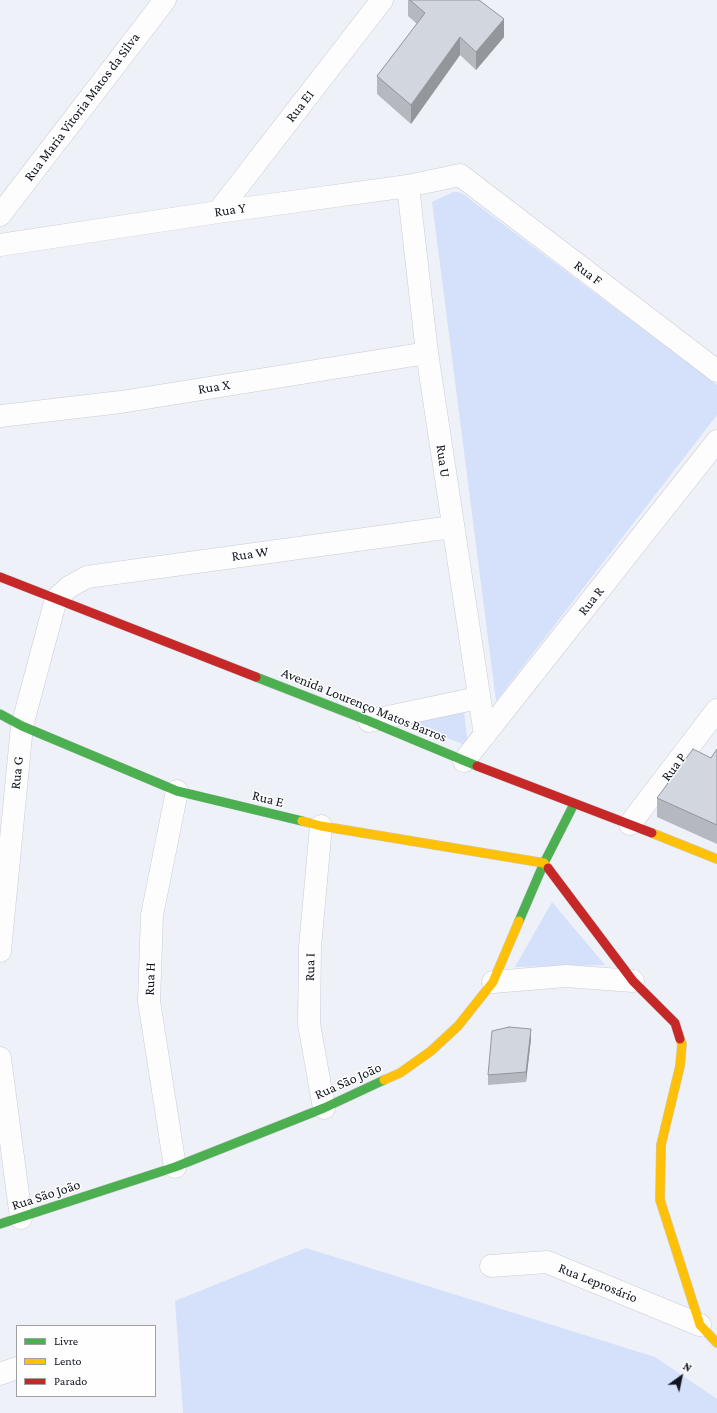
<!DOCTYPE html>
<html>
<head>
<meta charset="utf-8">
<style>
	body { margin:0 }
	#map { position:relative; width:717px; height:1413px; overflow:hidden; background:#eff1f8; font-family:"Crimson Pro",serif }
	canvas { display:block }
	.legend { position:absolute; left:16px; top:1325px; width:140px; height:72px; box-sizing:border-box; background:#fefefe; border:1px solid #9fa1a5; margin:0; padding:5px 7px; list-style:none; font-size:12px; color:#10151f }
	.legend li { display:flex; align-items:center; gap:8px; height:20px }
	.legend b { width:20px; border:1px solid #9fa1a5 }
	.north { position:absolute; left:661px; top:1357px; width:40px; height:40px; -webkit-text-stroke:3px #fefefe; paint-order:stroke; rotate:33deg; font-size:11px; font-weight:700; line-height:16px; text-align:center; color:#10151f }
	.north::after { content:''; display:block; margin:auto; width:14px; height:18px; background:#10151f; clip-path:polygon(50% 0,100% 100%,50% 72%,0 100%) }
</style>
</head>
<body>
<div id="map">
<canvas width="717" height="1413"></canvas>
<ul class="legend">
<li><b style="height:5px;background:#4caf50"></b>Livre</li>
<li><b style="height:5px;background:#ffc107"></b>Lento</li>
<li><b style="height:5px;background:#c62828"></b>Parado</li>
</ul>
<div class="north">N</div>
</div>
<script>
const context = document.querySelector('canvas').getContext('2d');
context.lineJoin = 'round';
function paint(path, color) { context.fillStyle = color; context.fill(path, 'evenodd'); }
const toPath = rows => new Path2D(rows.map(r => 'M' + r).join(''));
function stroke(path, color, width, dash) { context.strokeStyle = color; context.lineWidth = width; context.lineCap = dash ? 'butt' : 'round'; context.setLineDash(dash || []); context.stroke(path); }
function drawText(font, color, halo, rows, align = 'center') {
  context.font = font + ' "Crimson Pro",serif'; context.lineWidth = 3; context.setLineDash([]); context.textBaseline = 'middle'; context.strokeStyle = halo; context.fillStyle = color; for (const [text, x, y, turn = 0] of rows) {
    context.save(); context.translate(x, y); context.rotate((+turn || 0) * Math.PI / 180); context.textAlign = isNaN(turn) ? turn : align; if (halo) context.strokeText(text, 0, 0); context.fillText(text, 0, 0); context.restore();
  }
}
paint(toPath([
	[453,192,458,192,463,194,717,385,717,415,496,701,432,202],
	[464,711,468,746,402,721],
	[552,902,605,965,515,967],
	[306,1248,655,1357,717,1399,717,1413,183,1413,175,1301]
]), '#d5e0fb');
const street = toPath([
	[408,186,427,353,485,735],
	[218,212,382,0],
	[0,215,165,0],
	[0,245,218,212,408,186,460,175,717,371],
	[0,416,121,402,427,353],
	[369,721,478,698],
	[464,761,717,441],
	[630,824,717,710],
	[321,826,310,947,309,1024,324,1108],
	[0,951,22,726,56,599,69,587,87,577,452,527],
	[493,982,566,976,633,981],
	[0,1058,21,1218],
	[175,1167,149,1001,152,915,177,791],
	[491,1266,547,1262,700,1325],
	[0,1374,17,1368]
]);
const fast = toPath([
	[256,677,369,721,477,766],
	[0,714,22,726,177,791,302,821],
	[519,921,544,863,574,804],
	[0,1224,175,1167,324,1108,384,1080]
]);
const slow = toPath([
	[302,821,321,826,544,863,548,868],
	[652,833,717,859],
	[680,1039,682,1044,680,1066,661,1145,660,1200,700,1325,717,1343],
	[384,1080,400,1073,431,1051,458,1026,493,982,519,921]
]);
const jam = toPath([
	[0,577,256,677],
	[477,766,652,833],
	[548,868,633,981,675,1023,680,1039]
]);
stroke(street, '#c9ccd5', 23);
stroke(fast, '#c9ccd5', 10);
stroke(slow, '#c9ccd5', 10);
stroke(jam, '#c9ccd5', 10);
stroke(street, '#fdfdfe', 22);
stroke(fast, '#4caf50', 9);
stroke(slow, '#ffc107', 9);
stroke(jam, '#c62828', 9);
paint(toPath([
	[408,0,479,0,504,37,476,70,460,55,411,124,377,94,377,76,417,24,408,16],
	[717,749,717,844,657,817,657,798,711,758],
	[531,1039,526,1082,488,1085,488,1075]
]), '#b5b8bf');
paint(toPath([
	[504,19,504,37,476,70,476,52],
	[460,37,460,55,411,124,411,105],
	[531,1029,531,1039,526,1082,526,1072]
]), '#93969b');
const building = toPath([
	[410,0,479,0,504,19,476,52,460,37,411,105,377,76,425,13,410,0],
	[693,749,711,758,717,749,717,825,657,798,693,749],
	[509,1027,531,1029,526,1072,488,1075,492,1031,509,1027]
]);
paint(building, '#d2d6de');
stroke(building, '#93969b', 1);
drawText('14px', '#10151f', '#fefefe', [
	["Rua E1",300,106,-52],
	["Rua Maria Vitoria Matos da Silva",82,107,-53],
	["Rua Y",230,210,-8],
	["Rua F",588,273,37],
	["Rua X",214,387,-9],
	["Rua U",443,461,82],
	["Rua W",250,554,-8],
	["Rua R",591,601,-52],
	["Avenida Lourenço Matos Barros",364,705,22],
	["Rua P",674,767,-53],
	["Rua G",17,773,-84],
	["Rua E",268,799,14],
	["Rua I",310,967,-89],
	["Rua H",150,979,-88],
	["Rua São João",348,1081,-24],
	["Rua São João",46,1195,-18],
	["Rua Leprosário",598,1283,22]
]);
</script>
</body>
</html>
